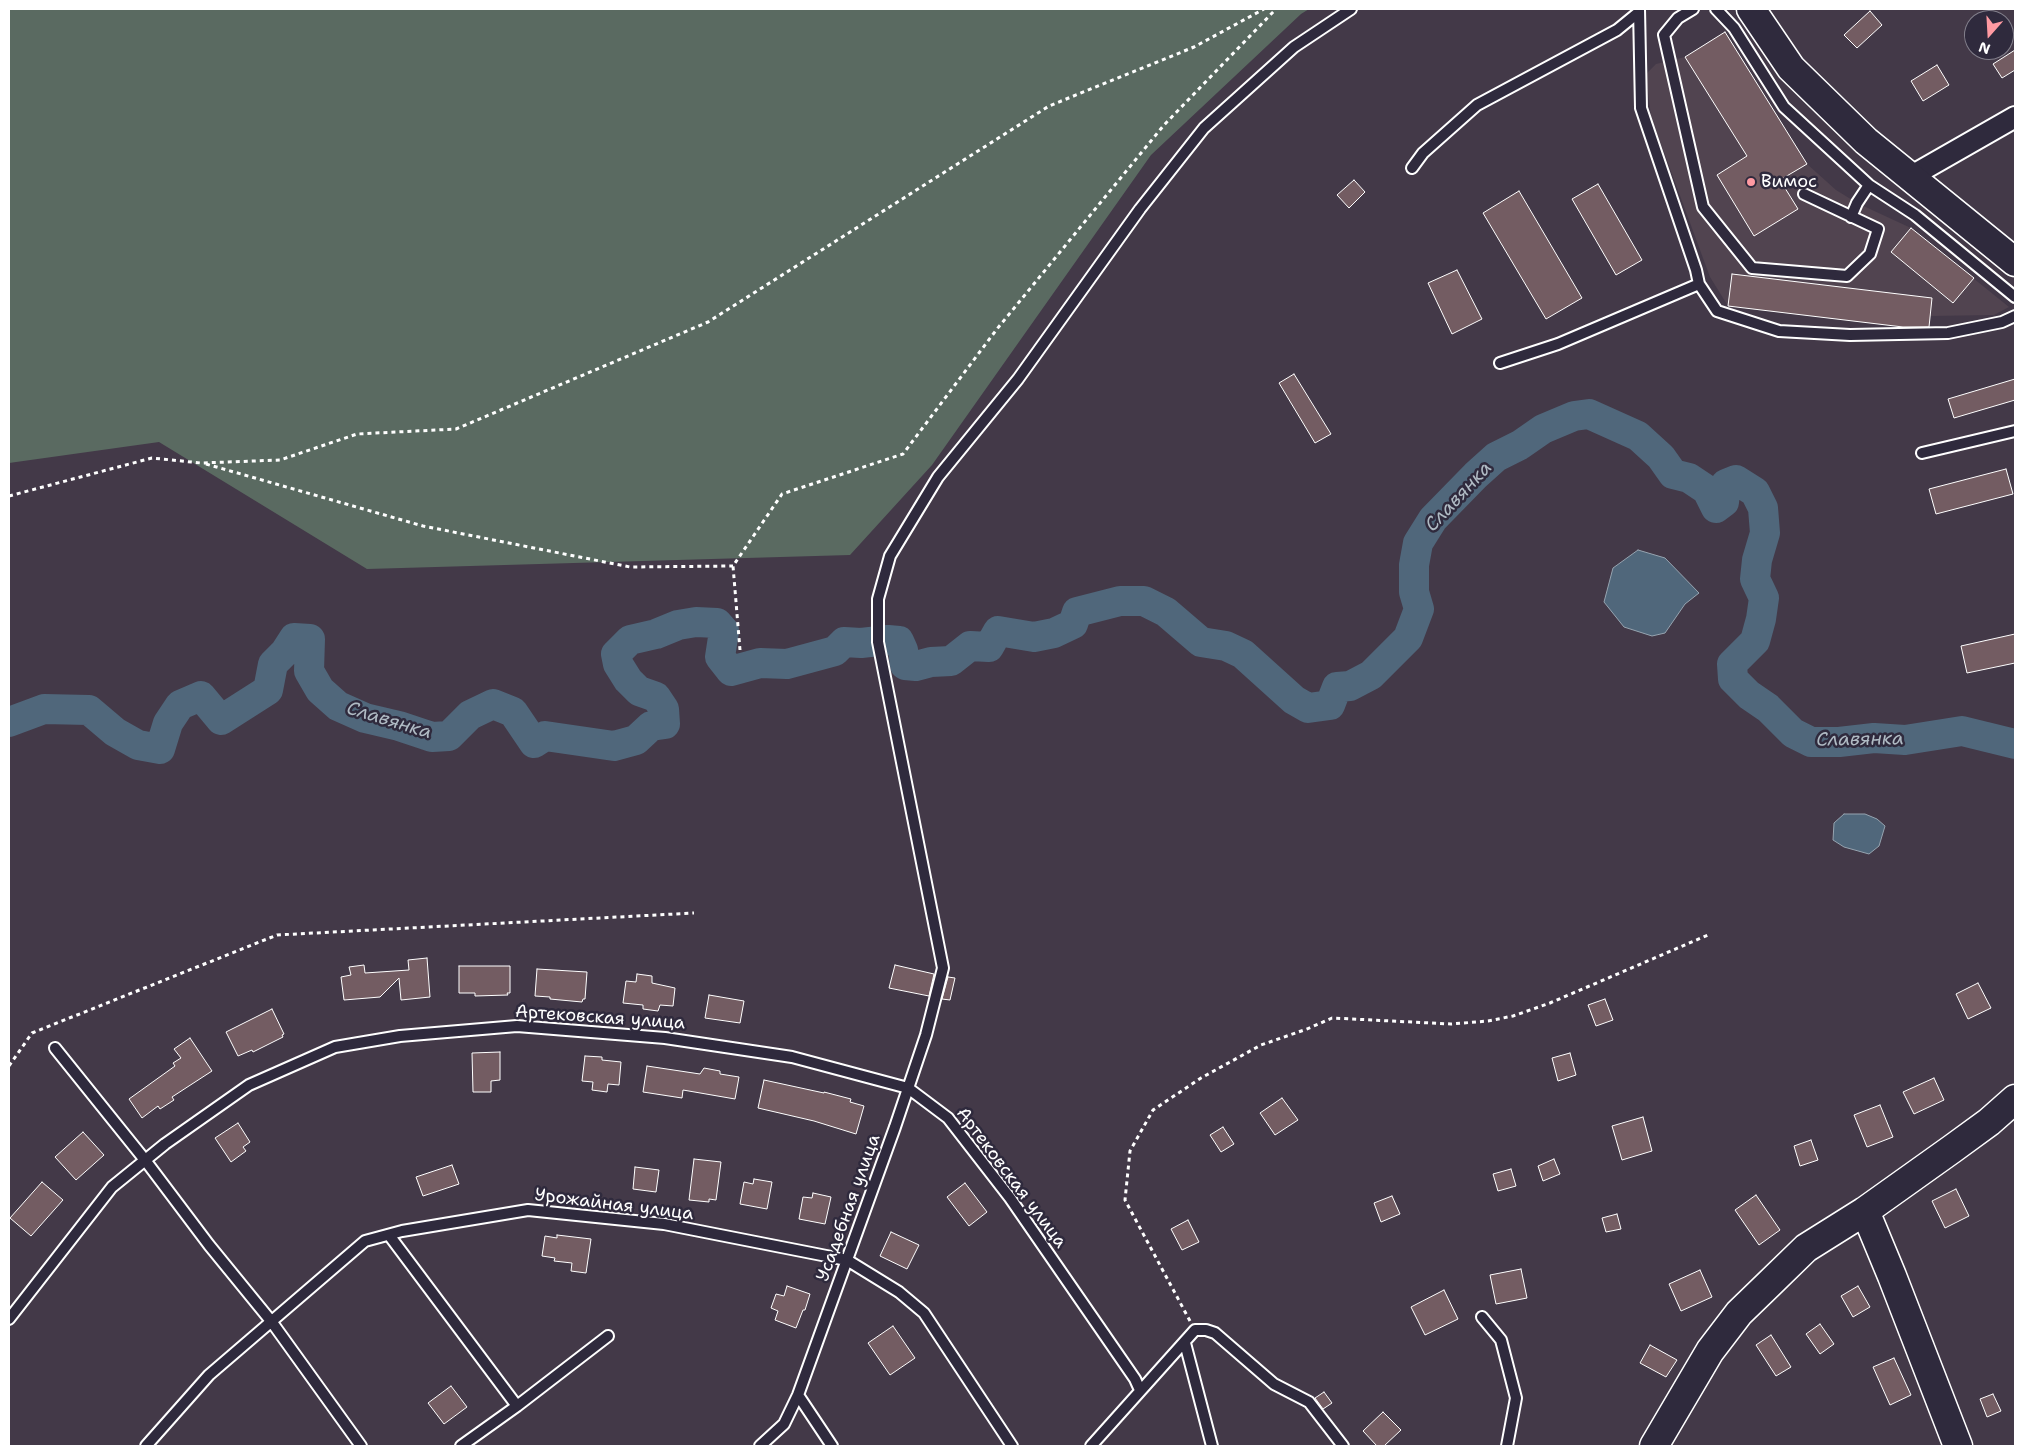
<!DOCTYPE html>
<html>
<head>
<meta charset="utf-8">
<style>
	body { margin:0 }
	#map { position:relative; width:2024px; height:1455px; overflow:hidden; background:#433948; font-family:"Shantell Sans",sans-serif }
	canvas { display:block }
	.frame { position:absolute; inset:0; border:10px solid #fff; pointer-events:none }
	.north { position:absolute; left:1964px; top:10px; width:50px; height:50px; box-sizing:border-box; background:#2f2a3d; border:1px solid #827f8b; border-radius:50%; rotate:199deg; font-size:14px; font-weight:700; line-height:20px; text-align:center; color:#fff }
	.north::after { content:''; display:block; margin:auto; width:18px; height:22px; background:#ff9aa2; clip-path:polygon(50% 0,100% 100%,50% 72%,0 100%) }
</style>
</head>
<body>
<div id="map">
<canvas width="2024" height="1455"></canvas>
<div class="frame"></div>
<div class="north">N</div>
</div>
<script>
const context = document.querySelector('canvas').getContext('2d');
context.lineJoin = 'round';
function paint(path, color) { context.fillStyle = color; context.fill(path, 'evenodd'); }
const toPath = rows => new Path2D(rows.map(r => 'M' + r).join(''));
function stroke(path, color, width, dash) { context.strokeStyle = color; context.lineWidth = width; context.lineCap = dash ? 'butt' : 'round'; context.setLineDash(dash || []); context.stroke(path); }
function drawText(font, color, halo, rows, align = 'center') {
  context.font = font + ' "Shantell Sans",sans-serif'; context.lineWidth = 5; context.setLineDash([]); context.textBaseline = 'middle'; context.strokeStyle = halo; context.fillStyle = color; for (const [text, x, y, turn = 0] of rows) {
    context.save(); context.translate(x, y); context.rotate((+turn || 0) * Math.PI / 180); context.textAlign = isNaN(turn) ? turn : align; if (halo) context.strokeText(text, 0, 0); context.fillText(text, 0, 0); context.restore();
  }
}
paint(toPath([
	[1725,32,1807,164,1836,190,1857,203,1911,228,2009,307,1994,315,1930,316,1928,330,1728,306,1710,277,1651,117,1646,74,1656,64,1685,57]
]), '#514450');
paint(toPath([
	[9,9,1309,9,1301,14,1151,155,932,465,850,555,367,569,159,442,9,463]
]), '#5a6a61');
const water = toPath([
	[1638,550,1665,558,1699,593,1685,604,1665,633,1652,636,1624,627,1604,602,1613,568,1638,550],
	[1844,814,1865,814,1877,819,1885,826,1879,846,1869,854,1844,847,1833,840,1834,823,1844,814]
]);
paint(water, '#50677b');
stroke(water, '#96a4b0', 1);
stroke(toPath([
	[9,722,44,709,89,710,115,732,138,745,160,749,168,723,180,705,201,696,221,720,268,690,273,664,285,652,294,638,310,639,309,671,320,690,338,706,365,718,399,726,432,737,449,736,470,715,493,704,513,712,534,743,545,736,614,746,636,740,651,726,665,724,664,709,656,697,639,691,628,680,618,664,616,654,630,640,656,634,678,625,696,622,717,623,724,631,720,657,731,671,760,663,787,664,835,651,844,642,861,643,888,640,899,641,903,650,905,665,916,666,931,662,951,661,970,646,989,647,998,631,1034,637,1054,633,1073,624,1077,612,1120,601,1144,601,1166,612,1201,642,1226,646,1243,654,1294,700,1308,708,1330,705,1337,687,1350,686,1371,675,1408,638,1419,609,1414,592,1414,565,1418,543,1433,519,1476,475,1496,457,1520,445,1543,429,1574,416,1589,414,1638,436,1661,457,1673,474,1689,478,1707,490,1716,508,1724,502,1726,484,1736,480,1755,492,1763,508,1765,533,1757,560,1755,579,1764,598,1761,619,1755,641,1732,664,1733,679,1749,695,1768,708,1793,733,1811,742,1839,742,1874,738,1905,740,1962,731,2015,744]
]), '#50677b', 30);
const building = toPath([
	[1870,11,1882,25,1857,48,1844,35,1870,11],
	[1725,32,1807,164,1780,180,1798,209,1754,236,1717,175,1747,156,1685,57,1725,32],
	[2015,50,2015,70,2002,78,1993,64,2015,50],
	[1937,65,1949,85,1923,101,1911,81,1937,65],
	[1354,180,1365,192,1349,208,1337,195,1354,180],
	[1598,184,1642,260,1616,275,1572,199,1598,184],
	[1519,191,1582,298,1546,319,1483,213,1519,191],
	[1911,228,1974,278,1953,303,1891,252,1911,228],
	[1457,270,1482,319,1452,334,1428,283,1457,270],
	[1732,274,1932,298,1929,327,1903,327,1728,306,1732,274],
	[1294,374,1331,434,1315,443,1279,383,1294,374],
	[2015,379,2015,400,1954,418,1948,399,2015,379],
	[2006,469,2013,494,1936,514,1929,489,2006,469],
	[2015,634,2015,663,1967,673,1961,646,2015,634],
	[427,958,430,997,401,1000,399,978,380,997,344,1000,341,977,351,975,349,967,364,965,365,973,409,970,408,960,427,958],
	[895,965,934,974,929,996,889,988,895,965],
	[459,966,510,966,510,993,507,993,508,995,475,996,475,993,459,993,459,966],
	[537,969,587,972,585,999,583,999,582,1002,550,999,550,997,535,996,537,969],
	[637,974,652,976,652,983,675,988,673,1006,660,1005,658,1011,643,1009,643,1005,623,1003,626,981,636,982,637,974],
	[948,977,955,978,950,1000,942,999,948,977],
	[1978,983,1991,1008,1968,1019,1956,994,1978,983],
	[709,995,744,1001,740,1023,705,1018,709,995],
	[1605,999,1613,1020,1596,1026,1588,1005,1605,999],
	[272,1009,284,1034,282,1035,283,1037,253,1052,252,1050,238,1056,226,1032,272,1009],
	[190,1038,212,1071,172,1097,174,1100,160,1109,158,1106,142,1118,129,1099,175,1066,173,1063,181,1058,174,1049,190,1038],
	[500,1052,500,1080,491,1081,491,1092,473,1092,472,1053,500,1052],
	[1570,1053,1576,1075,1558,1081,1552,1058,1570,1053],
	[585,1056,602,1057,602,1060,621,1062,619,1085,608,1084,607,1092,592,1090,593,1082,582,1081,585,1056],
	[647,1066,700,1074,704,1068,720,1071,720,1074,739,1077,735,1099,683,1090,682,1098,643,1092,647,1066],
	[1934,1078,1944,1100,1914,1114,1903,1092,1934,1078],
	[764,1080,824,1093,824,1092,851,1099,850,1102,864,1106,856,1134,814,1121,758,1108,764,1080],
	[1282,1098,1298,1120,1275,1135,1260,1113,1282,1098],
	[1880,1105,1893,1137,1867,1147,1854,1115,1880,1105],
	[1643,1117,1652,1151,1622,1160,1612,1126,1643,1117],
	[238,1123,250,1142,243,1147,246,1151,231,1162,215,1138,238,1123],
	[1223,1127,1234,1144,1221,1152,1210,1135,1223,1127],
	[83,1132,104,1155,76,1180,55,1157,83,1132],
	[1811,1140,1818,1160,1800,1166,1794,1146,1811,1140],
	[694,1159,721,1162,716,1200,709,1199,709,1202,689,1200,694,1159],
	[1554,1159,1560,1174,1543,1181,1538,1166,1554,1159],
	[452,1165,459,1184,423,1196,416,1177,452,1165],
	[635,1167,659,1170,656,1192,633,1189,635,1167],
	[1511,1169,1516,1186,1498,1191,1493,1174,1511,1169],
	[754,1179,772,1182,767,1209,740,1204,744,1182,753,1184,754,1179],
	[42,1182,63,1200,31,1236,10,1218,42,1182],
	[965,1183,987,1212,969,1226,947,1197,965,1183],
	[1956,1189,1969,1216,1945,1228,1932,1201,1956,1189],
	[813,1193,831,1197,825,1224,799,1219,803,1197,812,1198,813,1193],
	[1756,1195,1780,1230,1759,1245,1735,1210,1756,1195],
	[1392,1196,1400,1214,1381,1222,1374,1203,1392,1196],
	[1617,1214,1621,1229,1606,1232,1602,1218,1617,1214],
	[1188,1220,1199,1242,1182,1250,1171,1229,1188,1220],
	[891,1232,919,1245,907,1269,880,1256,891,1232],
	[557,1235,591,1239,586,1273,571,1271,572,1263,554,1261,555,1258,542,1256,545,1236,557,1238,557,1235],
	[1521,1269,1527,1298,1496,1304,1490,1275,1521,1269],
	[1700,1270,1712,1297,1681,1311,1669,1284,1700,1270],
	[787,1286,810,1294,805,1310,803,1310,796,1328,775,1320,778,1311,771,1308,776,1294,784,1296,787,1286],
	[1858,1286,1870,1307,1853,1317,1841,1296,1858,1286],
	[1444,1290,1458,1319,1425,1335,1411,1307,1444,1290],
	[1820,1324,1834,1344,1820,1354,1806,1334,1820,1324],
	[893,1326,915,1358,890,1375,868,1343,893,1326],
	[1771,1335,1791,1367,1776,1376,1756,1345,1771,1335],
	[1650,1345,1677,1360,1666,1377,1640,1363,1650,1345],
	[1894,1358,1911,1395,1890,1405,1873,1367,1894,1358],
	[451,1386,467,1407,444,1424,428,1403,451,1386],
	[1324,1392,1332,1403,1323,1409,1315,1398,1324,1392],
	[1993,1394,2001,1411,1987,1417,1980,1399,1993,1394],
	[1383,1412,1401,1430,1384,1446,1377,1446,1363,1431,1383,1412]
]);
paint(building, '#735c62');
stroke(building, '#fff', 1);
const lane = toPath([
	[1639,9,1641,108,1696,270,1699,284,1717,311,1779,331,1850,335,1948,333,2002,322,2015,316],
	[1693,9,1678,18,1664,35,1703,207,1752,268,1847,276,1870,254,1878,229,1804,194],
	[1716,9,1734,28,1784,107,1869,185,1915,215,2015,297],
	[1412,168,1423,153,1477,105,1617,30,1639,12],
	[1851,217,1857,203,1869,185],
	[1500,363,1558,344,1699,284],
	[1922,453,2015,431],
	[55,1048,145,1160,209,1245,271,1321,361,1446],
	[389,1235,517,1406],
	[1482,1317,1501,1340,1516,1398,1507,1446],
	[9,1319,112,1187,165,1144,249,1085,335,1047,400,1036,517,1026,665,1038,792,1057,908,1088,948,1118,1010,1198,1135,1379,1140,1390],
	[1185,1343,1212,1446],
	[798,1395,832,1446],
	[146,1446,209,1375,365,1241,402,1231,528,1210,664,1224,847,1260,899,1292,924,1313,1012,1446],
	[461,1446,517,1406,608,1336],
	[760,1446,784,1424,798,1395,895,1127,926,1035,943,968,878,642,878,599,890,556,938,477,1018,379,1140,209,1204,128,1294,47,1351,9],
	[1091,1446,1195,1330,1206,1330,1215,1333,1274,1384,1309,1402,1343,1446]
]);
const street = toPath([
	[1910,177,2015,117]
]);
const secondary = toPath([
	[1751,9,1791,68,1866,141,2015,262],
	[1865,1211,1892,1276,1958,1446],
	[1654,1446,1710,1351,1739,1313,1770,1283,1806,1248,1865,1211,1952,1149,1989,1122,2015,1099]
]);
stroke(lane, '#fff', 14);
stroke(street, '#fff', 24);
stroke(secondary, '#fff', 31);
stroke(toPath([
	[206,464,423,526,630,567,733,566],
	[9,496,152,458,201,463,280,460,357,434,456,429,708,322,1049,106,1194,47,1264,9],
	[740,650,733,566,782,494,903,454,997,329,1164,125,1276,9],
	[9,1066,32,1033,277,935,694,913],
	[1190,1321,1125,1200,1130,1151,1153,1110,1201,1078,1261,1045,1307,1029,1332,1018,1451,1024,1488,1021,1513,1016,1550,1003,1708,935]
]), '#fff', 3, [4, 4]);
stroke(lane, '#2f2a3d', 10);
stroke(street, '#2f2a3d', 20);
stroke(secondary, '#2f2a3d', 28);
for (const [x, y, r, color] of [
	[1751,182,5,"#ff9aa2"]
]) { const dot = new Path2D(); dot.arc(x, y, r, 0, 2 * Math.PI); context.fillStyle = color; context.fill(dot); stroke(dot, '#2f2a3d', 2); }
drawText('18px', '#fff', '#2f2a3d', [
	["Вимос",1761,182]
], 'left');
drawText('18px', '#fff', '#2f2a3d', [
	["Артековская улица",600,1018,4],
	["Артековская улица",1011,1178,53],
	["Урожайная улица",614,1205,7],
	["Усадебная улица",849,1208,-70]
]);
drawText('italic 19px', '#b0bbc4', '#2f2a3d', [
	["Славянка",1459,497,-47],
	["Славянка",389,721,17],
	["Славянка",1860,740,-1]
]);
</script>
</body>
</html>
